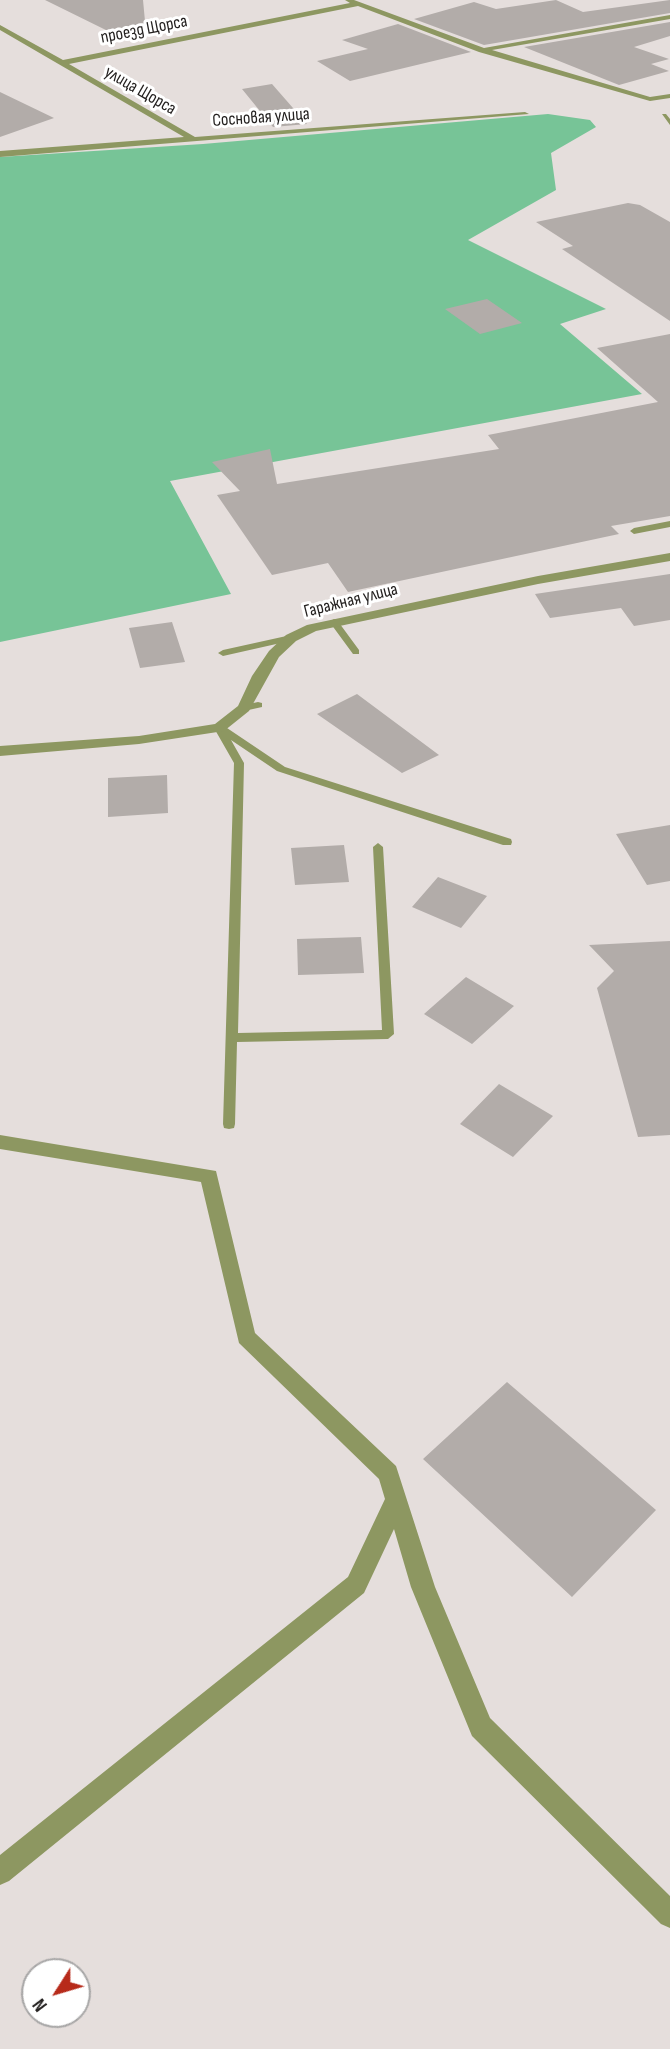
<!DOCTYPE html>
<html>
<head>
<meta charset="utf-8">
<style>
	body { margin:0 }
	#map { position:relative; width:670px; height:2049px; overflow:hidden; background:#e5dedc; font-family:"Sofia Sans Condensed",sans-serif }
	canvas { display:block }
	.north { position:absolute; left:21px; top:1958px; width:70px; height:70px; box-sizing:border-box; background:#fff; border:2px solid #a7a6a6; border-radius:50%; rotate:233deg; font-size:19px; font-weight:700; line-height:28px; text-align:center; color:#242120 }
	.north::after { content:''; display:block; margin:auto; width:24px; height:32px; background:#b72a1a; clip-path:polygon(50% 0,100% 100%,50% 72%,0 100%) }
</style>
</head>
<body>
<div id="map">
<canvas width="670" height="2049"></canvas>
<div class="north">N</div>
</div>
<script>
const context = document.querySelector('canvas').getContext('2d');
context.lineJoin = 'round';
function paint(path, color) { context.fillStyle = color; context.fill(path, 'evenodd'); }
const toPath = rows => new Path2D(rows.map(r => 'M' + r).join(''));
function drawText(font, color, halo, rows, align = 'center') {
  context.font = font + ' "Sofia Sans Condensed",sans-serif'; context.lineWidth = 6; context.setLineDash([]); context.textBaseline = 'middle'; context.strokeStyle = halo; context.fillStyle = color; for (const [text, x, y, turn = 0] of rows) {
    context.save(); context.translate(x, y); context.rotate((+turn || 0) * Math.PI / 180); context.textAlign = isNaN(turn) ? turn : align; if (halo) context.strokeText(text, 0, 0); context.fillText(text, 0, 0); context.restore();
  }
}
paint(toPath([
	[548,114,590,120,596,127,551,153,556,190,468,240,606,309,560,324,642,394,170,481,231,594,0,642,0,157,203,144]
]), '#77c497');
paint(toPath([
	[45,0,143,0,146,32,116,35],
	[556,0,583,12,670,0,670,13,484,45,414,19,474,2,496,9],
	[670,22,670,36,634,47,669,59,651,64,669,71,619,85,524,47],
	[398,24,471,52,350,81,317,61,368,49,342,40],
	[272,84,307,124,273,127,242,89],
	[0,92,54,118,0,137],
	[628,203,640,205,670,222,670,321,562,249,573,246,536,222],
	[487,299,522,323,480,334,445,309],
	[670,334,670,516,611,526,619,534,348,592,328,563,272,575,217,495,240,491,212,462,270,449,277,484,499,449,488,435,658,402,597,348],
	[670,574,670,620,634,626,621,608,550,618,535,594],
	[172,622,185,662,140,668,129,628],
	[357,694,439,755,402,773,317,714],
	[167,775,168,813,108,817,108,778],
	[670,825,670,881,647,885,616,834],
	[344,845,349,882,295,885,291,848],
	[438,877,487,896,461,928,412,907],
	[361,937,364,973,298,975,297,939],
	[670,941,670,1135,638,1137,597,988,614,971,589,945],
	[466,977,514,1006,472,1044,424,1014],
	[499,1084,553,1116,513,1157,460,1124],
	[507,1382,656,1510,572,1597,423,1459]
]), '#b2aca9');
paint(toPath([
	[662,114,666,114,670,119,670,125,662,114],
	[670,521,670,527,634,534,630,531,634,528,670,521],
	[334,619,337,620,359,650,359,654,353,654,331,624,329,622,334,619],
	[291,635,294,636,294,640,223,656,218,653,223,650,291,635],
	[258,702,262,703,262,707,244,711,239,708,240,706,258,702],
	[219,725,227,728,285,767,511,839,512,842,511,845,503,845,277,771,231,740,244,763,238,1033,382,1030,373,847,378,843,383,847,394,1034,388,1039,237,1042,235,1124,234,1128,229,1129,224,1128,223,1124,234,763,214,728,219,725]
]), '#8d9761');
paint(toPath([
	[345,0,354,0,484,48,670,15,670,19,492,50,650,97,670,94,670,98,650,101,479,52,358,6,69,64,195,137,525,112,529,114,0,157,0,151,184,137,0,30,0,25,63,60,350,3,345,0],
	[0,1135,216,1171,255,1333,396,1466,435,1587,490,1718,670,1896,670,1928,661,1924,472,1736,411,1587,394,1529,364,1593,9,1881,0,1885,0,1855,348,1577,385,1499,379,1479,239,1343,201,1182,0,1149,0,1135]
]), '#8d9761');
paint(toPath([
	[670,553,670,561,538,584,316,631,296,641,279,657,249,711,224,731,139,744,0,756,0,746,139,736,215,724,238,706,252,676,269,651,286,635,307,625,538,576,670,553]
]), '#8d9761');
drawText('18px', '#242120', '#fff', [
	["проезд Щорса",144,30,-11],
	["улица Щорса",140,91,30],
	["Сосновая улица",261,118,-4],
	["Гаражная улица",351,601,-14]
]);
</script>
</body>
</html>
